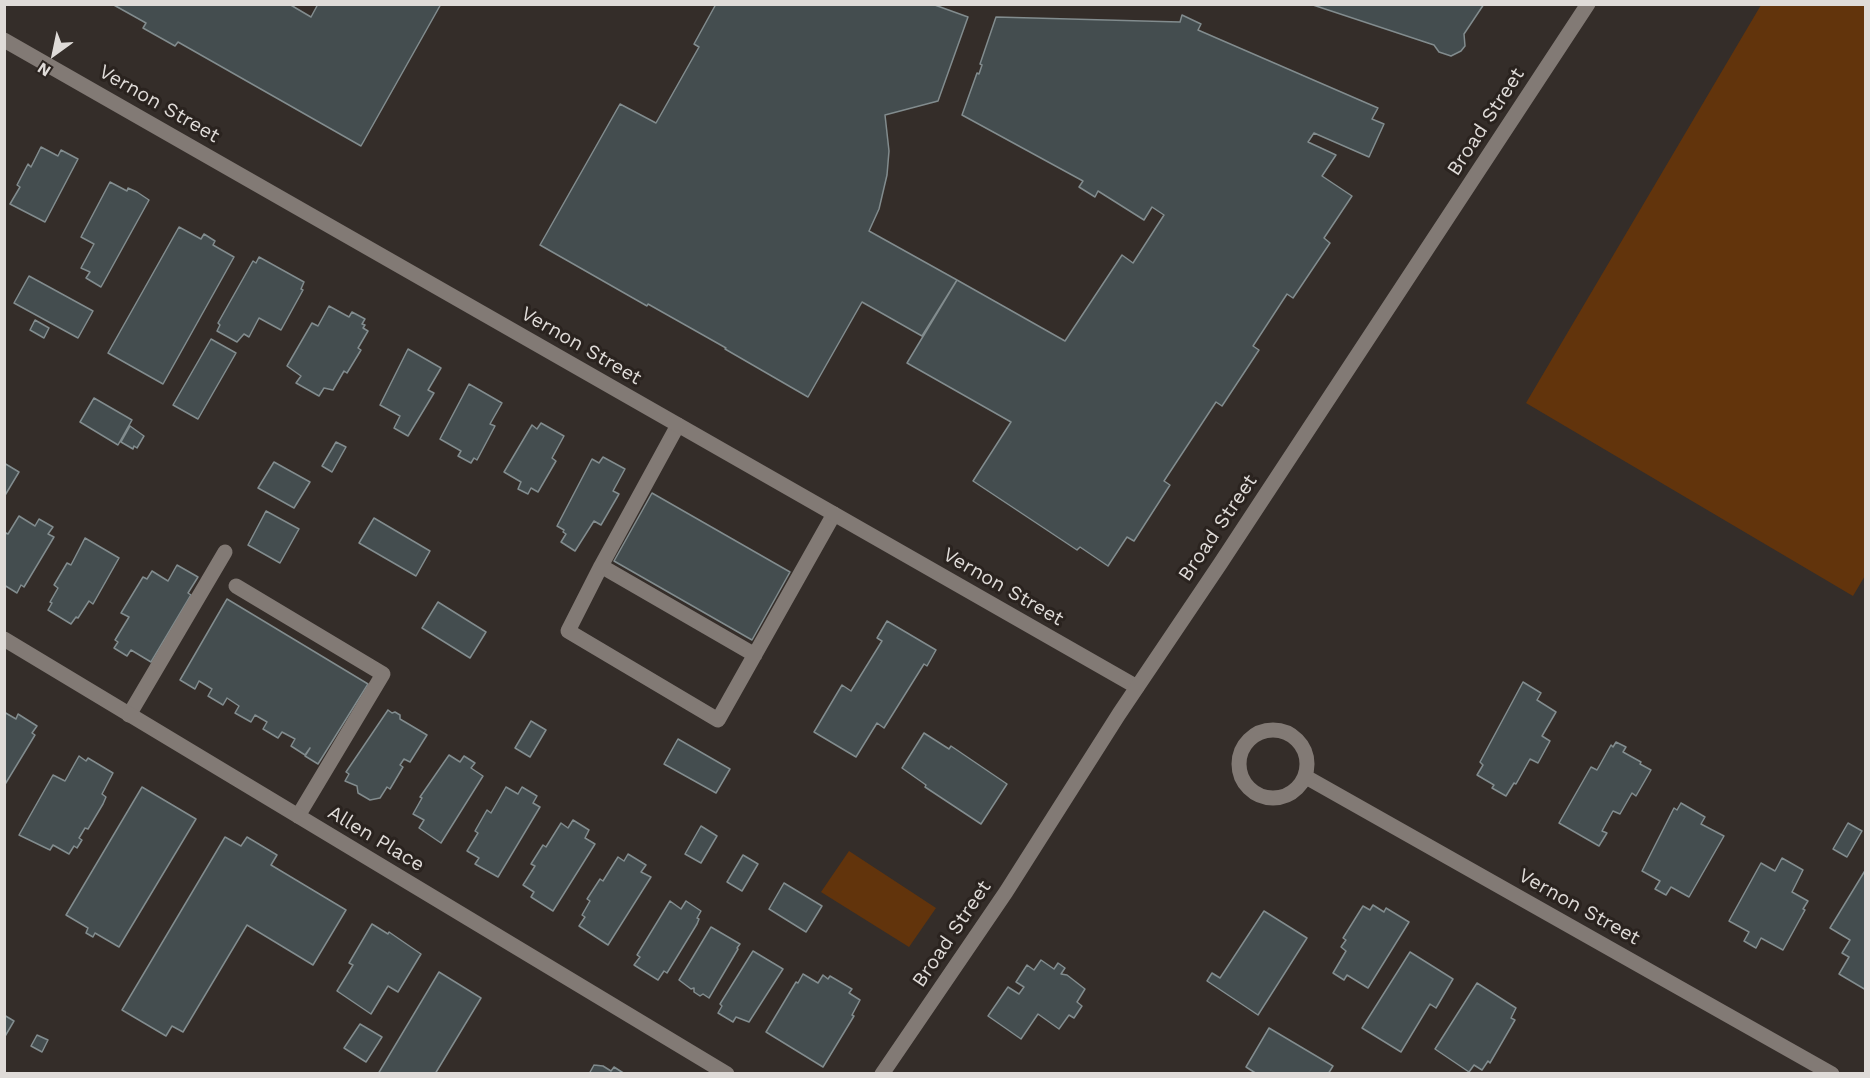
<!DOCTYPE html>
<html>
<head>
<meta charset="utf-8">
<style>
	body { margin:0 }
	#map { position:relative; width:1870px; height:1078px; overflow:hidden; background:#342d29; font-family:"Work Sans",sans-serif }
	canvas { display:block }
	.frame { position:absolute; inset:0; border:6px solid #dfdbd8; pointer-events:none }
	.north { position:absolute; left:24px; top:24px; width:60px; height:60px; -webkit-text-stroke:4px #2a231f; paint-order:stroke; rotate:213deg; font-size:16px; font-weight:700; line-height:24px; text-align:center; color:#dfdbd8 }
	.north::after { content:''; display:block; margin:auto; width:21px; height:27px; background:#dfdbd8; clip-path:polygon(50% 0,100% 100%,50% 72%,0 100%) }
</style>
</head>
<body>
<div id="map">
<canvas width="1870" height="1078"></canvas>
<div class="frame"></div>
<div class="north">N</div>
</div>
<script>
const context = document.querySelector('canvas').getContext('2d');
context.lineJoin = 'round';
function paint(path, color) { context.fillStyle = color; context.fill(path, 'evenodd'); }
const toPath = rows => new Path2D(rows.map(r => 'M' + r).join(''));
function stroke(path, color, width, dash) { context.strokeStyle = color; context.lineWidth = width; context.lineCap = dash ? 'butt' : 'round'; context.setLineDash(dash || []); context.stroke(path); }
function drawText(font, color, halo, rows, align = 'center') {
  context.font = font + ' "Work Sans",sans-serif'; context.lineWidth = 6; context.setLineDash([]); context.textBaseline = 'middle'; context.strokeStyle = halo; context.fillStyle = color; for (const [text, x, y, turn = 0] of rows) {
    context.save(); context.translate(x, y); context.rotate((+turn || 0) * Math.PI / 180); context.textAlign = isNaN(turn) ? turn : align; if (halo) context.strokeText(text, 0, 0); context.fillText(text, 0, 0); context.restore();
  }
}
paint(toPath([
	[1761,5,1865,5,1866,574,1853,596,1526,403],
	[849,851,936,908,909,947,821,892]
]), '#62340c');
const building = toPath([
	[112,4,289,4,311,17,318,4,441,4,361,146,178,42,175,46,143,28,146,23,112,4],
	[716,4,932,4,968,17,938,101,885,115,889,151,887,175,879,209,869,231,957,280,922,336,862,302,808,397,725,349,726,348,648,304,647,306,540,245,620,104,656,123,699,47,694,44,716,4],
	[1310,4,1484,4,1464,34,1465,46,1461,51,1451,56,1439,52,1434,45,1310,4],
	[1182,15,1201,24,1198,30,1378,108,1372,119,1384,124,1369,157,1314,133,1308,142,1336,155,1322,176,1352,196,1324,238,1330,243,1293,298,1287,294,1253,346,1259,350,1222,406,1216,402,1164,481,1170,485,1134,541,1127,537,1108,566,1080,547,1077,550,973,481,1011,422,907,363,957,280,1065,341,1122,255,1133,263,1164,215,1152,207,1144,220,1098,191,1095,197,1079,187,1083,181,962,115,977,73,979,74,982,65,980,64,996,17,1180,22,1182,15],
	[41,147,58,156,61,150,78,159,45,222,10,204,20,187,17,185,28,164,31,167,41,147],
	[110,182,127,191,128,188,137,192,149,200,101,287,86,278,90,272,81,268,94,244,81,237,110,182],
	[179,227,201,239,204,234,215,241,213,245,234,257,163,384,108,353,179,227],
	[259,257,304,282,301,289,303,290,281,330,259,318,249,337,244,334,237,342,217,331,220,325,218,323,253,261,256,263,259,257],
	[29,276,93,311,78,338,14,303,29,276],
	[329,306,349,317,352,312,365,319,362,324,365,325,363,328,368,331,358,348,361,350,347,373,344,371,333,390,324,388,319,396,296,383,301,376,287,366,312,323,318,326,329,306],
	[35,320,49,328,44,338,30,330,35,320],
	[211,339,236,353,198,419,173,405,211,339],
	[408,349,441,368,428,390,434,393,408,436,394,428,400,416,380,405,408,349],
	[469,384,502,403,490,424,495,426,477,460,474,458,471,463,458,456,461,451,440,439,469,384],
	[94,398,132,420,118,445,80,422,94,398],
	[541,423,564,436,552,458,556,461,538,492,531,488,528,494,518,489,521,482,504,472,532,425,537,429,541,423],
	[130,426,144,436,137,448,134,446,133,449,121,442,130,426],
	[336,442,346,447,332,472,322,466,336,442],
	[603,457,625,469,613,491,619,494,601,525,594,521,575,551,561,542,566,534,563,532,564,530,557,526,592,459,599,463,603,457],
	[274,462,310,482,294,508,258,488,274,462],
	[4,463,19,472,4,497,4,463],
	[652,493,790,572,752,640,614,561,652,493],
	[266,511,299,529,280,563,248,545,266,511],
	[19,516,35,526,39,519,53,527,48,534,54,537,24,587,21,585,17,593,4,585,4,537,6,533,8,534,19,516],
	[374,518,430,551,416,576,359,543,374,518],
	[85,538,119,558,93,604,89,601,78,618,76,617,71,624,48,610,52,603,50,602,58,588,54,585,67,563,71,565,85,538],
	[177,565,198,577,188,593,191,595,151,662,131,650,127,656,114,648,118,642,115,640,129,617,121,613,143,577,147,579,152,571,168,581,177,565],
	[227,599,368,684,318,764,305,756,310,748,305,755,291,746,295,739,282,732,278,738,263,729,267,722,255,715,251,722,235,713,239,706,227,698,223,705,208,696,212,689,199,681,195,689,180,680,227,599],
	[438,602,486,632,470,658,422,628,438,602],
	[887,621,936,650,927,666,924,664,884,728,877,723,856,757,814,732,842,685,851,691,882,641,877,638,887,621],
	[1523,682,1541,693,1537,700,1556,712,1542,736,1550,741,1538,763,1530,759,1516,784,1514,783,1506,796,1492,788,1494,785,1477,775,1483,765,1480,762,1523,682],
	[388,710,392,713,395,712,400,715,400,719,427,735,410,762,404,759,400,765,403,767,390,789,387,787,380,798,370,800,358,793,357,786,345,781,349,774,346,772,388,710],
	[4,712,16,719,18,714,37,726,32,733,35,735,4,786,4,712],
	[531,721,546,730,530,757,515,748,531,721],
	[924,733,949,749,951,746,1007,784,981,824,925,787,926,785,902,768,924,733],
	[678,739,730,769,716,793,664,764,678,739],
	[1616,742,1626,747,1623,752,1641,762,1640,764,1651,770,1636,796,1632,793,1620,814,1613,811,1602,831,1607,833,1599,846,1559,823,1591,767,1597,770,1611,745,1613,747,1616,742],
	[449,755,460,762,464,756,475,763,471,768,483,776,441,843,419,828,424,820,413,814,422,798,420,797,449,755],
	[79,756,86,761,88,758,113,773,102,794,106,797,103,804,88,829,85,828,79,838,82,840,77,848,74,846,69,854,53,845,50,850,19,835,53,775,65,781,79,756],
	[142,787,196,819,119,947,95,933,93,937,86,933,88,928,66,915,142,787],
	[506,787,518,794,522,787,537,796,533,803,540,807,498,877,475,864,479,858,467,851,478,833,475,831,487,810,491,813,506,787],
	[1681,803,1705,817,1701,824,1724,836,1689,897,1671,887,1666,895,1655,889,1660,881,1642,871,1674,808,1677,810,1681,803],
	[573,820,589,830,585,838,595,844,553,911,531,897,534,892,523,885,535,866,531,864,543,845,546,847,561,823,568,828,573,820],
	[1848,823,1862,831,1847,857,1833,849,1848,823],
	[701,826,717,836,701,863,685,854,701,826],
	[225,837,241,846,247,837,277,855,271,865,346,910,313,965,247,925,183,1032,172,1026,166,1036,122,1010,225,837],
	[628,854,646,865,641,872,651,877,608,945,579,926,585,917,582,915,590,901,587,899,600,879,603,881,618,857,624,861,628,854],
	[743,855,758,864,742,891,727,882,743,855],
	[1782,858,1803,870,1792,892,1808,901,1803,909,1805,910,1783,950,1761,938,1756,948,1744,941,1749,932,1729,921,1761,863,1775,871,1782,858],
	[1866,869,1865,925,1866,990,1839,974,1849,957,1842,953,1850,940,1830,928,1866,869],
	[784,883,822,906,806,932,769,909,784,883],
	[670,901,681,909,686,901,701,911,697,918,699,919,697,924,667,973,664,971,658,980,634,965,640,957,637,955,670,901],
	[1373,905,1384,912,1386,908,1409,922,1368,988,1347,975,1344,980,1333,973,1346,951,1341,947,1346,940,1343,938,1363,906,1370,910,1373,905],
	[1264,911,1307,938,1258,1015,1207,981,1212,973,1220,978,1264,911],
	[372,924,388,934,389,932,421,954,398,992,388,986,371,1014,337,991,353,965,349,963,372,924],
	[711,927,740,944,737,948,738,949,709,998,703,994,700,996,694,992,694,988,691,989,679,980,711,927],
	[753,951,783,969,749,1022,736,1017,733,1022,718,1013,722,1006,720,1004,753,951],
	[1410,952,1453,979,1436,1008,1430,1004,1401,1052,1362,1028,1410,952],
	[1041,960,1054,969,1058,963,1065,968,1061,974,1067,975,1085,989,1077,1002,1082,1006,1074,1018,1069,1015,1059,1029,1038,1014,1021,1039,988,1016,1008,987,1019,994,1024,987,1016,982,1027,965,1034,970,1041,960],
	[439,972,481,998,435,1074,378,1074,439,972],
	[803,974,818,983,823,975,828,979,830,976,852,989,849,993,860,1000,852,1015,854,1016,823,1067,766,1032,796,982,798,983,803,974],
	[1477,983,1516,1008,1511,1018,1515,1020,1490,1063,1488,1061,1482,1070,1474,1065,1469,1072,1435,1049,1477,983],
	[4,1015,14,1021,4,1038,4,1015],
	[360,1024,382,1037,366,1062,344,1048,360,1024],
	[1269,1028,1333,1066,1328,1074,1257,1074,1246,1067,1269,1028],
	[37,1035,48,1040,42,1052,31,1046,37,1035],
	[594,1065,603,1066,611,1071,614,1067,625,1074,589,1074,594,1065]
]);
paint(building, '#444d4f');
stroke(building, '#828c8e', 1.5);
stroke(toPath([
	[678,425,601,566,568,631,718,720,834,514],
	[601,566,755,655],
	[236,586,383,674,298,816],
	[129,715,225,552]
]), '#827a75', 15);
stroke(toPath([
	[4,639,727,1074],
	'1239 764a34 34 0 1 1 68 0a34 34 0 1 1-68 0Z',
	[1306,777,1832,1074]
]), '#827a75', 15);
stroke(toPath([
	[4,40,1137,687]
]), '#827a75', 15);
stroke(toPath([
	[882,1074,1006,892,1119,714,1220,564,1588,4]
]), '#827a75', 15);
drawText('20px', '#dfdbd8', '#2a231f', [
	["Vernon Street",159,104,30],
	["Broad Street",1486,122,-57],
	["Vernon Street",581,346,30],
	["Broad Street",1218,528,-56],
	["Vernon Street",1003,587,30],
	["Allen Place",376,839,31],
	["Vernon Street",1579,907,29],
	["Broad Street",952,934,-56]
]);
</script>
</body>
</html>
